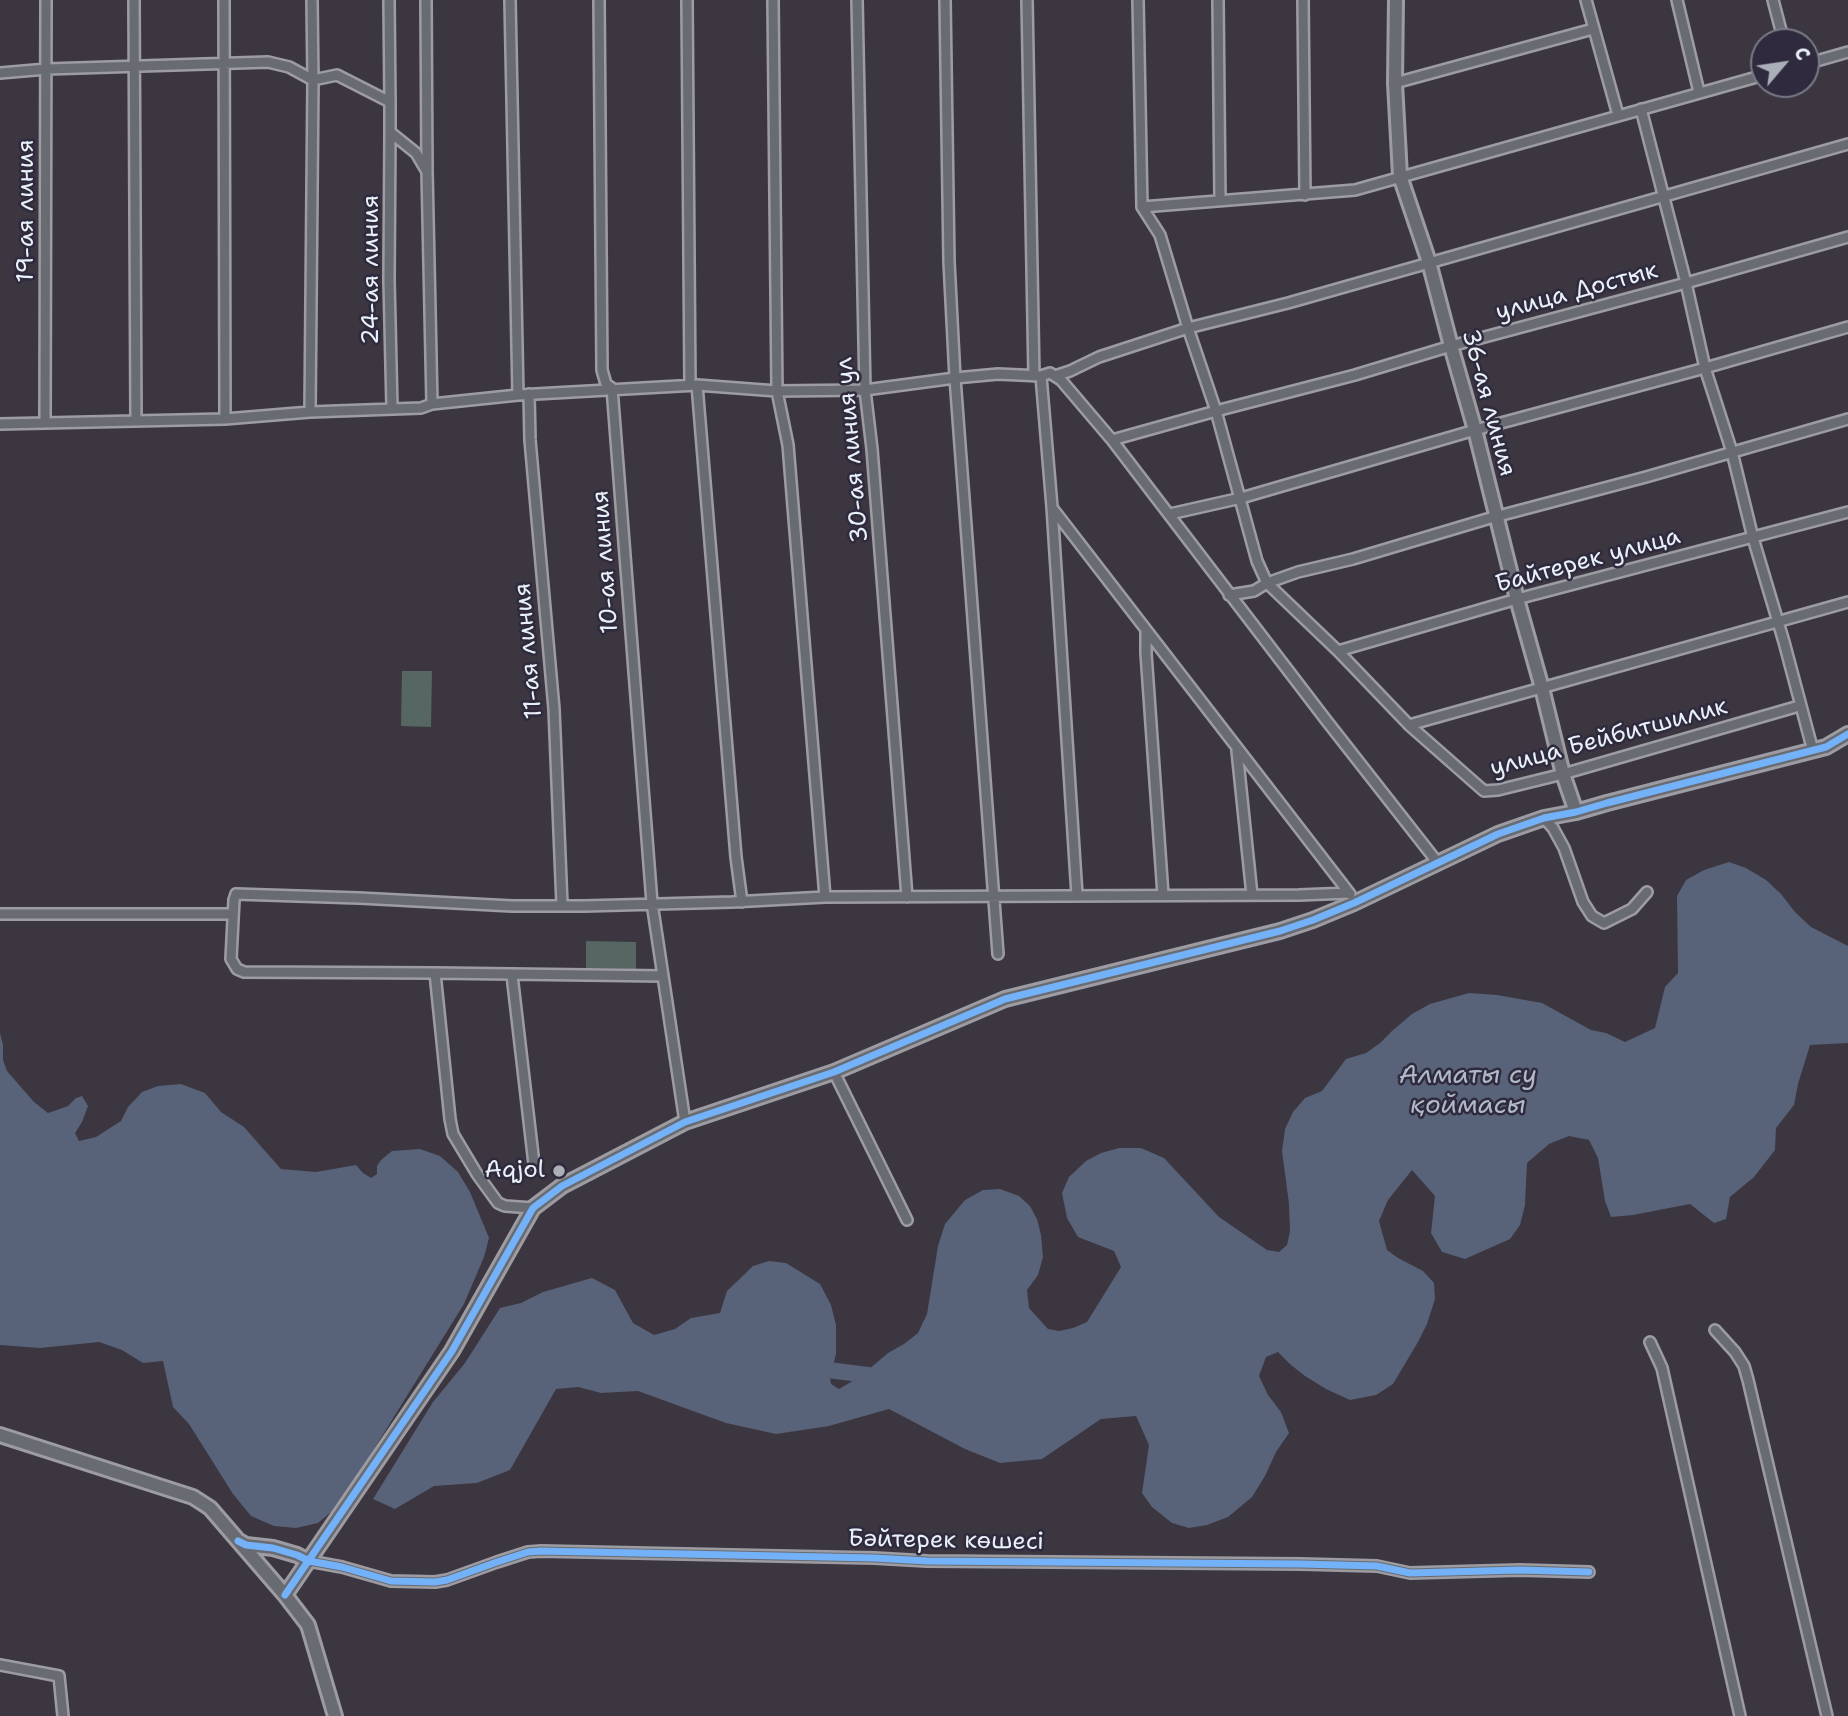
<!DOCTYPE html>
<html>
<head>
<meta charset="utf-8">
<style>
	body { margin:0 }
	#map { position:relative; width:1848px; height:1716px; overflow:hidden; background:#3b3640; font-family:"Shantell Sans",sans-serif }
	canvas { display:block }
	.north { position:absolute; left:1750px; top:28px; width:70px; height:70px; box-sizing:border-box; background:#2f2a3d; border:2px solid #797a88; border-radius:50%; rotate:61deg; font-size:19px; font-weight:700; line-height:28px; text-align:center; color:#e8f1f8 }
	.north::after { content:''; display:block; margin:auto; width:24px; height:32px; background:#abb0b8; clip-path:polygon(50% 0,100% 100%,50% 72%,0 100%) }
</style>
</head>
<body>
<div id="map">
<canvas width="1848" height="1716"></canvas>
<div class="north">С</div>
</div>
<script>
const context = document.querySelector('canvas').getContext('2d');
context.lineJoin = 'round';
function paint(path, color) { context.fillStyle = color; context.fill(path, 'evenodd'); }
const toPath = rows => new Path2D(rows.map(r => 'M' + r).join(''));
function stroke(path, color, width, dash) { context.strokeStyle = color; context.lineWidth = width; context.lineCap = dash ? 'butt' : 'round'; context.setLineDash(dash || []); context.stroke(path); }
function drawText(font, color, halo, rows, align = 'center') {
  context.font = font + ' "Shantell Sans",sans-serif'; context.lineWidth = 5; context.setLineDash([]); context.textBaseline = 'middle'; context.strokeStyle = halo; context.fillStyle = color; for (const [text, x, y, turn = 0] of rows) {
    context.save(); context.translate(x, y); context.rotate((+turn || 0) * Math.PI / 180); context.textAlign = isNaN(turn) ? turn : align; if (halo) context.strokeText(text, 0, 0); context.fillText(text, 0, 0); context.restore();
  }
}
paint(toPath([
	[402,671,432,671,431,727,401,726],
	[586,941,636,942,636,969,586,968]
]), '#556663');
paint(toPath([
	[1729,862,1746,868,1766,880,1781,894,1795,912,1811,927,1848,946,1848,1043,1810,1045,1798,1084,1794,1105,1776,1128,1775,1150,1754,1177,1730,1197,1726,1219,1714,1223,1690,1204,1633,1215,1611,1217,1605,1201,1598,1158,1589,1140,1569,1136,1549,1144,1527,1163,1525,1205,1520,1225,1510,1239,1465,1259,1442,1252,1431,1233,1435,1196,1412,1170,1388,1200,1379,1221,1387,1250,1398,1258,1423,1271,1434,1283,1435,1299,1427,1324,1418,1342,1393,1384,1376,1395,1350,1400,1326,1389,1305,1376,1291,1365,1278,1352,1266,1357,1259,1376,1268,1395,1281,1412,1289,1433,1276,1452,1265,1476,1252,1497,1228,1517,1207,1525,1189,1528,1172,1523,1152,1507,1142,1493,1149,1445,1136,1416,1101,1419,1042,1459,1000,1463,965,1449,889,1409,829,1426,776,1434,726,1423,638,1391,601,1393,578,1387,556,1389,510,1470,477,1483,434,1486,395,1509,373,1499,433,1402,465,1363,500,1308,521,1303,543,1292,592,1278,615,1290,633,1323,654,1335,675,1329,691,1318,720,1313,727,1291,753,1266,769,1261,786,1263,820,1284,831,1305,836,1325,836,1354,830,1377,831,1384,839,1389,861,1376,888,1353,904,1344,918,1333,927,1314,938,1246,945,1224,965,1200,983,1190,1000,1189,1019,1196,1030,1206,1037,1219,1041,1235,1043,1257,1038,1275,1027,1290,1029,1308,1048,1329,1059,1331,1073,1328,1087,1322,1121,1267,1114,1251,1078,1237,1067,1218,1062,1193,1069,1177,1086,1161,1101,1153,1119,1148,1141,1148,1164,1158,1219,1217,1267,1250,1279,1252,1287,1245,1290,1231,1289,1204,1282,1151,1285,1129,1293,1112,1305,1098,1322,1091,1346,1059,1366,1053,1380,1043,1392,1031,1412,1014,1430,1004,1469,993,1497,995,1542,1003,1591,1030,1606,1033,1625,1042,1655,1028,1665,987,1678,973,1677,896,1686,880,1704,870],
	[0,1033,3,1045,3,1060,7,1071,34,1102,48,1113,68,1106,76,1098,82,1096,88,1106,82,1122,75,1133,79,1141,96,1137,121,1121,128,1107,142,1092,158,1086,181,1084,205,1093,221,1112,244,1127,281,1169,316,1172,356,1165,363,1173,371,1178,377,1174,377,1166,381,1160,392,1151,420,1149,440,1156,458,1172,470,1192,489,1238,484,1257,464,1304,369,1457,331,1512,318,1523,296,1528,274,1526,251,1516,233,1494,189,1424,173,1407,163,1361,143,1363,122,1350,99,1342,40,1348,0,1345]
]), '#586278');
stroke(toPath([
	[812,1368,884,1377]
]), '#586278', 16);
const street = toPath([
	[134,0,136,421],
	[224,0,225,419],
	[389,0,390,102],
	[510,0,518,395],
	[599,0,602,370,606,384,612,388,652,903,685,1122],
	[687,0,690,385],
	[773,0,777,391,788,445,825,897],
	[857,0,865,390,872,449,907,897],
	[945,0,949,262,955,378,998,954],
	[1027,0,1034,376],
	[1138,0,1142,207,1355,190,1764,75],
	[1218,0,1220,200],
	[1303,0,1305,195],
	[1586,0,1618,115],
	[1677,0,1699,92],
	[1773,0,1784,42],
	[1806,64,1848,52],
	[0,73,47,69,268,62,289,67,313,80,337,75,390,102,390,132,416,153,426,170],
	[1395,83,1593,29],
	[1641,109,1686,283,1705,368,1732,452,1753,538,1784,642,1813,751],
	[390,132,389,280,392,408],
	[1142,207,1160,235,1188,328,1216,411,1257,561,1267,583,1338,651,1409,725,1484,791,1498,790,1563,774,1799,706],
	[1041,376,1052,507,1077,895],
	[1055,376,1070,371,1099,357,1188,328,1288,303,1848,144],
	[697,385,736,857,742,902],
	[529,394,530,440,554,709,562,905],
	[432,404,518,395,697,385,777,391,865,390,955,378,998,374,1041,376,1050,373,1061,380,1112,440,1326,720,1438,863],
	[310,412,313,80,312,0],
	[45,421,46,0],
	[0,424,225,419,310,412,421,408,432,404,427,171,426,0],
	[1112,440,1216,411,1355,375,1451,346,1686,283,1848,237],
	[1053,509,1350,894],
	[1170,514,1241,498,1475,430,1705,368,1848,327],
	[1229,595,1254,591,1267,583,1298,572,1353,559,1487,519,1646,477,1848,419],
	[1146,630,1146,653,1163,895],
	[1338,651,1517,599,1848,512],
	[1409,725,1848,602],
	[1237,751,1252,895],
	[1544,818,1553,828,1564,848,1583,902,1592,916,1604,923,1632,909,1647,892],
	[0,914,233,914],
	[435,973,450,1119,453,1134,477,1174,498,1203,505,1206,533,1208],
	[512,975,534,1164],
	[663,976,435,973,244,972,237,969,231,959,234,900,236,894,359,898,512,906,584,906,732,902,825,897,1299,895,1349,893],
	[834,1072,907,1220],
	[1715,1330,1735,1352,1744,1366,1748,1380,1827,1716],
	[1650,1342,1662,1368,1740,1716],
	[309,1561,342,1567,391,1581,435,1582,447,1580,497,1562,528,1552,541,1551,874,1558,927,1561,1301,1564,1377,1566,1410,1573,1520,1570,1589,1572],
	[0,1665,59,1676,63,1716]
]);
const secondary = toPath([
	[1396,0,1395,83,1400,176,1429,262,1451,346,1475,430,1517,599,1542,688,1563,774,1576,812],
	[0,1435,193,1497,210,1508,285,1595,308,1625,335,1716],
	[239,1541,246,1545,273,1548,297,1555,309,1561],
	[285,1595,452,1351,533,1208,562,1186,685,1122,834,1072,1005,999,1280,931,1313,920,1354,903,1498,834,1544,818,1576,812,1607,803,1826,747,1848,734]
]);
stroke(street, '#9d9ca2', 14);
stroke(secondary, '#9d9ca2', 18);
stroke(street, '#696b72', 9);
stroke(secondary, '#696b72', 12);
stroke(toPath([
	[238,1541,246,1545,273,1548,297,1555,309,1561,342,1567,391,1581,435,1582,447,1580,497,1562,528,1552,541,1551,874,1558,927,1561,1301,1564,1377,1566,1410,1573,1520,1570,1589,1572],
	[285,1595,452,1351,533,1208,562,1186,685,1122,834,1072,1005,999,1280,931,1313,920,1354,903,1498,834,1544,818,1576,812,1607,803,1826,747,1848,734]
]), '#73b2f8', 7);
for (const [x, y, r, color] of [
	[559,1171,7,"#abb0b8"]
]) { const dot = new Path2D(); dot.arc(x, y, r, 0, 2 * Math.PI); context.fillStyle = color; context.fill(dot); stroke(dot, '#2f2a3d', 2.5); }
drawText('24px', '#e8f1f8', '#2f2a3d', [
	["19-ая линия",27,211,-90],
	["24-ая линия",372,270,-90],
	["улица Достык",1577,292,-15],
	["36-ая линия",1488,403,75],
	["30-ая линия ул",853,450,-95],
	["Байтерек улица",1588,561,-15],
	["10-ая линия",606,562,-94],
	["11-ая линия",529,651,-95],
	["улица Бейбитшилик",1609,738,-15],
	["Бәйтерек көшесі",946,1541,1]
]);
drawText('24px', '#e8f1f8', '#2f2a3d', [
	["Aqjol",545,1171]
], 'right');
drawText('italic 26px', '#b0b9c7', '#2f2a3d', [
	["Алматы су",1468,1076],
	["қоймасы",1468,1106]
]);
</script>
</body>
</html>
